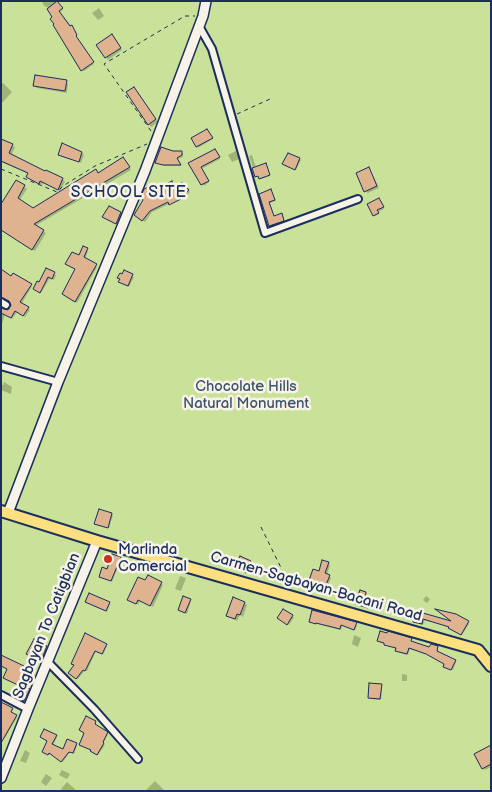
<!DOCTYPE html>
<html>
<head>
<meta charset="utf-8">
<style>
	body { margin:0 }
	#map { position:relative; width:492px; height:792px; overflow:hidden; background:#f0e0ce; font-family:"Balsamiq Sans",sans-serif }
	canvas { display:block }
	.frame { position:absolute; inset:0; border:2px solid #1b2f5e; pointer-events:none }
</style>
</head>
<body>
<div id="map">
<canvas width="492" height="792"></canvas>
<div class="frame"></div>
</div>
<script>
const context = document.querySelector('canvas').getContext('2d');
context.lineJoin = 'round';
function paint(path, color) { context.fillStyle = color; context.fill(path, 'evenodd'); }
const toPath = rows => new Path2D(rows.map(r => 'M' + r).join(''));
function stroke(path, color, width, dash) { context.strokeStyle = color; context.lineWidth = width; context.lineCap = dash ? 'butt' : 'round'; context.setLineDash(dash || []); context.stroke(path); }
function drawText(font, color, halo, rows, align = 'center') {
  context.font = font + ' "Balsamiq Sans",sans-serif'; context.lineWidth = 5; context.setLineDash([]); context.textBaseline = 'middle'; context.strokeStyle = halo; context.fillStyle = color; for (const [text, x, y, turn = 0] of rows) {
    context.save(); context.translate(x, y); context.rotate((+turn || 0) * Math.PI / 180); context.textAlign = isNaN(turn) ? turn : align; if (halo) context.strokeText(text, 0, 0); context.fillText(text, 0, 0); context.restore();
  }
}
paint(toPath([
	[1,1,491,1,491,791,1,791]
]), '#c9e198');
paint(toPath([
	[42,1,57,1,63,10,59,12,73,28,77,37,76,38,94,64,84,71,82,70,54,17,47,7,44,6],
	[99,8,104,16,98,20,92,13],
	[114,38,122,50,108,60,98,45],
	[66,82,68,84,67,93,37,88,35,86],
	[3,83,12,92,1,104,1,85],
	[134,88,158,122,151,127,149,124],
	[208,131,213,139,198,148,197,146],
	[1,140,15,147,11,156,46,173,46,171,63,179,65,182,60,191,43,183,42,185,30,179,28,177,29,174,1,162],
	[236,151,239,159,232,162,228,155],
	[173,152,183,153,183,157,178,159,181,166,165,166,156,163],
	[216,152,220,159,201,169,209,182,204,186,190,164],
	[82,153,84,155,81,163,60,154],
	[252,155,256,168,267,166,270,176,261,179,260,176,256,176,249,156],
	[299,159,301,160,296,170,285,165],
	[126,161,131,170,35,226,46,233,35,251,1,229,1,203,3,204,24,186,27,189,19,201,33,210,96,170,99,174],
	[369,168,379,188,368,193,365,191],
	[182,184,190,192,186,196,152,212,145,222,137,217],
	[271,191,276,201,270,203,274,217,283,216,285,222,271,226,261,195],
	[380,201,384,209,378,212,379,214,375,216,374,215],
	[109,207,122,215,118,225,105,218],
	[87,250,88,251,85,259,97,267,77,303,65,295,76,270,79,257],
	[46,270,56,275,54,280,50,278,41,293,36,290],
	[1,271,32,286,22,303,30,310,25,317,17,312,12,319,5,314,1,328,1,309,5,311,11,309,12,304,10,301,4,298,1,299],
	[124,272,134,277,129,287,121,283],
	[4,382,12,387,11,394,1,390,1,384,3,385],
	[112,514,113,515,109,528,97,525],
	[120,558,121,560,112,582,102,577],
	[250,562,252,563,247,573,238,569],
	[328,563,330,565,327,575,331,578,326,591,309,583],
	[180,576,186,578,181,591,175,589],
	[146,582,161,583,163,585,153,607,140,601,138,605,128,599],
	[337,591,344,592,343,597,337,597],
	[426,596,430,599,427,603,423,600],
	[190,600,191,601,187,614,180,611,179,610],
	[86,602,109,603,110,604,107,612],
	[245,603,247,605,243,617,240,615,237,621,228,616],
	[283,610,294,617,289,625,280,619],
	[417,612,455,624,468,622,469,624,462,635,450,627,425,620,423,625,416,623,414,621],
	[310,622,356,624,357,625,355,630,342,625,341,630],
	[85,635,107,646,103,655,96,651,87,671,85,670,78,679,69,673,75,666,72,664],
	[354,635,361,638,358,647,352,644],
	[411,639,412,642,430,648,438,647,438,653,456,662,453,670,445,667,445,664,428,655,410,649,408,655,398,652,397,649,380,641],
	[47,647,49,649,43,663,26,653],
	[3,657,28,670,21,686,5,678,8,670,1,666],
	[402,674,407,675,407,681,402,681],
	[381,685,382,686,381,700,371,699,369,698],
	[29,690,30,691,26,702,18,698],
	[12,709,11,713,17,717,5,738,1,736],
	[95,722,95,726,108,734,103,744,105,745,98,755,92,752,85,733],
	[56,736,57,737,53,746,64,750,76,744,77,746,74,754,70,752,63,762,50,753,49,755,44,753],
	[491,749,491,767,485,770,483,768],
	[25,750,30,753,26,763,20,761],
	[62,770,70,774,67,779,59,775],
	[46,774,52,778,46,786,41,782],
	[155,781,164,790,163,791,145,791],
	[67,782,75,789,76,791,62,790,61,789]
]), '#0003');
const building = toPath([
	[57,1,63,8,59,11,70,26,72,25,77,35,76,36,94,62,81,71,53,25,54,24,50,19,52,17,47,9,57,1],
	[112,34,121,48,105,58,96,45,112,34],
	[35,75,67,80,65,91,33,86,35,75],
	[134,87,156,119,148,125,126,92,134,87],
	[207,129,213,138,196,147,191,138,207,129],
	[1,139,13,144,9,153,45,171,46,170,63,178,58,190,40,181,39,184,26,177,28,173,1,161,1,139],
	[62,143,82,152,79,162,58,155,62,143],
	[161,147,173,151,182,151,182,155,177,158,181,165,163,165,155,163,161,147],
	[215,149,220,157,201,167,209,181,201,185,188,163,215,149],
	[288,153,300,158,295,170,282,164,288,153],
	[123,157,130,167,34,224,44,230,32,250,1,230,1,204,16,180,25,185,18,198,33,208,96,169,98,173,123,157],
	[266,163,270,175,259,179,258,176,255,177,252,168,266,163],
	[369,167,377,186,364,192,356,173,369,167],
	[172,181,175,188,182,182,189,190,180,198,181,199,169,205,168,202,150,211,142,221,134,215,143,200,141,196,144,189,152,185,155,190,172,181],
	[271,189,275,200,269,202,274,216,282,213,284,221,269,226,259,194,271,189],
	[379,198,384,207,377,210,379,213,373,216,367,204,379,198],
	[109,206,121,212,116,224,102,217,109,206],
	[83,246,88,248,84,257,97,264,75,302,62,294,75,269,65,264,72,252,79,255,83,246],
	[46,268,55,272,52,279,48,277,40,293,33,289,37,281,39,282,46,268],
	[1,269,11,276,13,273,32,284,20,302,29,307,23,316,15,311,11,318,1,313,1,308,8,310,11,305,9,301,1,297,1,269],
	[124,270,133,274,128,286,118,282,120,279,117,278,120,273,122,274,124,270],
	[99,509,112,513,108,528,94,524,99,509],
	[112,554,121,557,111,581,99,577,102,567,107,569,112,554],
	[240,556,251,561,246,573,235,568,240,556],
	[322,560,329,562,325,573,330,575,324,590,308,583,313,569,319,571,322,560],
	[148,575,162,582,150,606,138,600,136,604,127,600,138,577,145,580,148,575],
	[360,590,366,592,365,598,370,600,368,608,355,604,360,590],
	[89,593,110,602,106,611,85,602,89,593],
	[183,596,191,599,185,613,178,610,183,596],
	[233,597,245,602,240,615,237,614,235,619,226,616,233,597],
	[283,609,293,615,287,625,277,618,283,609],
	[435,609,456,614,469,621,461,635,448,628,449,627,423,619,422,624,413,622,416,611,451,621,435,609],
	[312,610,357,622,354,630,341,625,340,629,316,623,316,624,309,622,312,610],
	[380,631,387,633,388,631,412,638,411,641,429,647,431,644,438,646,437,651,456,660,451,670,443,667,444,664,426,654,409,648,407,654,395,651,396,648,384,645,384,643,377,641,380,631],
	[85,633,107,644,102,654,95,651,85,671,83,670,76,679,68,673,74,665,71,664,85,633],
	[34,639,47,646,41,661,26,654,34,639],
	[1,655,26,667,18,685,3,678,7,669,1,666,1,655],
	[369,683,382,684,380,699,368,698,369,683],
	[20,685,30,689,24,701,15,697,20,685],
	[1,702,13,708,11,712,17,715,1,743,1,702],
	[86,716,96,721,95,724,108,732,103,742,104,743,97,755,90,751,91,750,79,745,84,733,79,730,86,716],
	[44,729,57,735,52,744,63,749,67,739,77,743,73,753,69,752,61,762,49,753,48,755,42,752,47,741,40,737,44,729],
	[491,745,491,764,482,769,474,754,491,745]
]);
paint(building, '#dfb290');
stroke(building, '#1b2f5e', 1);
const street = toPath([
	[199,26,212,49,265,233,358,199],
	[1,302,6,305],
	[1,366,58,382],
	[48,662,94,709,138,759],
	[1,695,28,709]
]);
const secondary = toPath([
	[8,513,58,382,145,171,203,16,206,1],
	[1,778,28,709,97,541]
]);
const primary = toPath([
	[1,511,97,541,478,650,491,666]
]);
stroke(street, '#1b2f5e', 10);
stroke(secondary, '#1b2f5e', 12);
stroke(primary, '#1b2f5e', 14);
stroke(toPath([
	[237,114,270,99],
	[151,131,104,64,185,16,195,16],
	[1,169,57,192,63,186,95,166,147,144],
	[261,527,291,588]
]), '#1b2f5e', 1, [4, 4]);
stroke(street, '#f7f3e8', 6);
stroke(secondary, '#f7f3e8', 9);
stroke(primary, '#fce080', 10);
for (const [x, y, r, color] of [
	[108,559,5,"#c8321e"]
]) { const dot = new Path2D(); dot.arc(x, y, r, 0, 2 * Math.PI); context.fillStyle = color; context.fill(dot); stroke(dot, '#f7f3e8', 2); }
drawText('15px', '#3e536a', '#f7f3e8', [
	["Chocolate Hills",246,387],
	["Natural Monument",246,404]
]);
drawText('15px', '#1b2f5e', '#f7f3e8', [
	["Marlinda",118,550],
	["Comercial",118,567]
], 'left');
drawText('15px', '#1b2f5e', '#f7f3e8', [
	["Carmen-Sagbayan-Bacani Road",316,587,16],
	["Sagbayan To Catigbian",47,626,-68]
]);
context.letterSpacing = '1px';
drawText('16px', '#1b2f5e', '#f7f3e8', [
	["SCHOOL SITE",129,193]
]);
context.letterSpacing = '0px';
</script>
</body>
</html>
